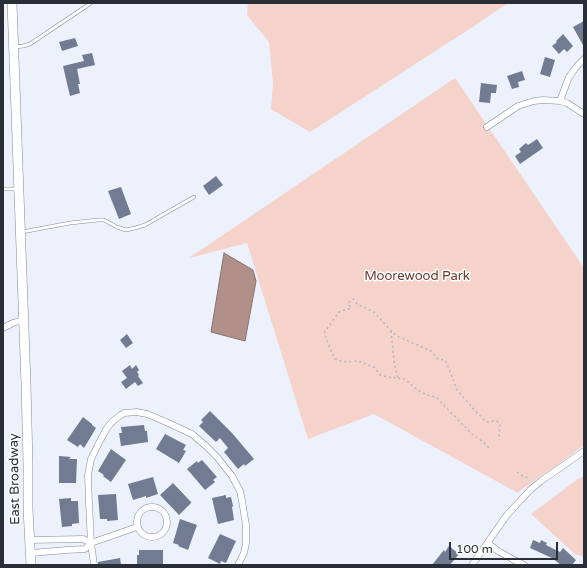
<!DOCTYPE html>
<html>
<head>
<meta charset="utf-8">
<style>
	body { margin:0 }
	#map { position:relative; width:587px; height:568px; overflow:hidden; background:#ecf1fb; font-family:"Varela Round",sans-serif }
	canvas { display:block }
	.frame { position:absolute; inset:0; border:4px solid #292e37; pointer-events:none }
	.scale { position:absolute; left:449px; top:542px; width:109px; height:18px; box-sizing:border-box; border:2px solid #292e37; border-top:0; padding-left:5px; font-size:12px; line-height:14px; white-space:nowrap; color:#292e37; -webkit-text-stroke:3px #fff; paint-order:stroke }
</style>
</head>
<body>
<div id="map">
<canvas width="587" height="568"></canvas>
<div class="frame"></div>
<div class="scale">100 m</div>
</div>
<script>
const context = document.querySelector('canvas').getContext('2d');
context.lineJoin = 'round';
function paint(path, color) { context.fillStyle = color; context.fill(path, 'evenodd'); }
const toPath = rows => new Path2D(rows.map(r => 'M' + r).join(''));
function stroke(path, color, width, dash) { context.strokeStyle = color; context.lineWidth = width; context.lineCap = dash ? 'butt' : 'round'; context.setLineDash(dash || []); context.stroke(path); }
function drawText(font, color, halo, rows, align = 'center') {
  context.font = font + ' "Varela Round",sans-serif'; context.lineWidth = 3; context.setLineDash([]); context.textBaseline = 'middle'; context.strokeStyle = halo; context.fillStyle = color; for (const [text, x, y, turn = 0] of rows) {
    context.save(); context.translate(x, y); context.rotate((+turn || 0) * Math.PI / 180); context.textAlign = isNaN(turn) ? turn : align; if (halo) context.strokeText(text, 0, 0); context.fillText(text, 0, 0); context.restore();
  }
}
paint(toPath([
	[248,3,508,3,471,28,310,132,271,109,273,83,269,42,247,15],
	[455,78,584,268,584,445,556,466,522,489,518,493,374,414,308,439,247,243,189,258],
	[584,476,584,557,575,554,531,514,578,479]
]), '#f5d2ca');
const water = toPath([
	[224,253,253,270,256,281,245,341,211,332,224,253]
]);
paint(water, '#b09088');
stroke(water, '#887370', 1);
paint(toPath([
	[584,21,584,47,573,27],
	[563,34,573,46,567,52,564,49,559,54,552,46,557,42,556,41],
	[75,38,78,46,62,51,59,42],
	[92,53,95,65,77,69,80,84,78,84,80,93,70,96,63,66,84,61,82,55],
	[545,57,555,60,550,77,540,74],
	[522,71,525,80,518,82,519,87,512,89,507,76],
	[481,83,497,85,496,93,491,93,490,103,479,102],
	[537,139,543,148,520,164,515,156,521,152,519,149,526,143,528,145],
	[216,176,223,185,209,195,203,186],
	[121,187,131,214,119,219,108,191],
	[127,334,133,343,126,348,120,340],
	[130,365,132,369,136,365,139,370,137,372,139,375,138,376,143,383,138,386,135,382,126,389,121,382,127,378,122,371],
	[210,411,232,433,254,459,245,466,244,464,238,469,224,452,228,448,220,438,216,442,199,426,203,422,201,420],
	[83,417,92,424,92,425,96,428,84,448,80,444,78,447,67,440],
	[144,425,145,431,147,431,148,442,121,446,119,433,122,433,121,427],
	[165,434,186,445,183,450,186,451,179,463,156,449],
	[111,449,126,460,111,482,103,476,104,475,98,471],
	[59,456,71,457,69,459,77,459,76,483,59,483],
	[202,460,217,477,213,480,215,482,205,490,187,469,197,461,198,463],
	[153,477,158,494,146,498,146,496,133,500,128,484],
	[173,483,191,502,190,503,192,502,179,515,160,495],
	[116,494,118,520,107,521,107,519,100,519,98,495],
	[226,495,226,498,231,497,233,506,232,507,234,520,218,524,212,498],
	[71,498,71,501,78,501,79,523,72,524,72,526,62,527,59,499],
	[180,519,197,525,188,550,178,546,179,545,173,543],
	[220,534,236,541,226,563,221,561,220,564,208,558],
	[533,540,540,543,541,540,547,543,546,545,560,552,563,548,576,560,572,565,561,565,552,558,530,548],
	[449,546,459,554,450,565,432,565,444,550,445,552],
	[139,550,163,550,163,565,137,565,137,555,139,555],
	[120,558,121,565,98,565,98,562]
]), '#717b91');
const lane = toPath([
	[15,47,23,46,30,44,91,3],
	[3,189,17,189],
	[22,232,70,223,98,220,104,220,117,227,126,230,135,228,145,225,194,197]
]);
const street = toPath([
	[560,101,564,90,569,77,577,66,584,59],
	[487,127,518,106,534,101,543,100,560,101,567,103,584,114],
	[3,328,13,323,23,320],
	'137 522a15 15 0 1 1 30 0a15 15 0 1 1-30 0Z',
	[30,540,83,539,91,543],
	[488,543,498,551,514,560,524,565],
	[31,553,67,550,85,549,91,543,137,527],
	[94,565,91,543,89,503,88,475,91,459,101,439,107,428,113,421,121,415,124,413,137,412,147,414,166,422,192,434,206,446,217,457,232,476,240,491,242,501,246,525,246,543,244,553,238,565],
	[472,565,507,515,530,490,541,481,584,451]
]);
const secondary = toPath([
	[12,3,26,384,28,464,28,509,31,565]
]);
stroke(lane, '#7f899f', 4);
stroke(street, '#7f899f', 7);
stroke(secondary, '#7f899f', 10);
stroke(toPath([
	[391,331,394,361,398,378,381,376,374,367,358,361,348,362,341,361,335,359,332,353,324,333,339,312,351,308,348,303,353,299,357,304,374,312,391,331,397,336,431,351,438,359,445,360,449,369,457,390,478,414,487,422,493,421,497,421,500,424,499,440],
	[398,378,405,379,415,388,426,395,436,397,467,429,473,435,483,442,489,448],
	[517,472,521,475,530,479]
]), '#b1b6c0', 1.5, [2, 3]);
stroke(lane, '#fff', 3);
stroke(street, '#fff', 6);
stroke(secondary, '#fff', 9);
drawText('13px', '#6a3a2f', '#fff', [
	["Moorewood Park",417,277]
]);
drawText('13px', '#292e37', '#fff', [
	["East Broadway",15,479,-91]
]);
</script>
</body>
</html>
